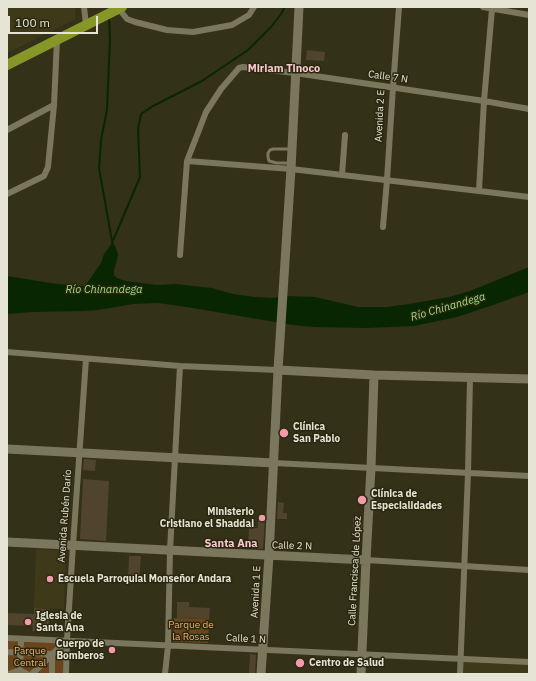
<!DOCTYPE html>
<html>
<head>
<meta charset="utf-8">
<style>
	body { margin:0 }
	#map { position:relative; width:536px; height:681px; overflow:hidden; background:#343119; font-family:"IBM Plex Sans",sans-serif }
	canvas { display:block }
	.frame { position:absolute; inset:0; border:8px solid #e5e4d5; pointer-events:none }
	.scale { position:absolute; left:8px; top:16px; width:90px; height:18px; box-sizing:border-box; border:2px solid #e5e4d5; border-top:0; padding-left:5px; font-size:12px; line-height:14px; white-space:nowrap; color:#e5e4d5; -webkit-text-stroke:3px #2a270f; paint-order:stroke }
</style>
</head>
<body>
<div id="map">
<canvas width="536" height="681"></canvas>
<div class="frame"></div>
<div class="scale">100 m</div>
</div>
<script>
const context = document.querySelector('canvas').getContext('2d');
context.lineJoin = 'round';
function paint(path, color) { context.fillStyle = color; context.fill(path, 'evenodd'); }
const toPath = rows => new Path2D(rows.map(r => 'M' + r).join(''));
function stroke(path, color, width, dash) { context.strokeStyle = color; context.lineWidth = width; context.lineCap = dash ? 'butt' : 'round'; context.setLineDash(dash || []); context.stroke(path); }
function drawText(font, color, halo, rows, align = 'center') {
  context.font = font + ' "IBM Plex Sans",sans-serif'; context.lineWidth = 3; context.setLineDash([]); context.textBaseline = 'middle'; context.strokeStyle = halo; context.fillStyle = color; for (const [text, x, y, turn = 0] of rows) {
    context.save(); context.translate(x, y); context.rotate((+turn || 0) * Math.PI / 180); context.textAlign = isNaN(turn) ? turn : align; if (halo) context.strokeText(text, 0, 0); context.fillText(text, 0, 0); context.restore();
  }
}
paint(toPath([
	[7,7,75,7,76,19,7,53],
	[36,549,66,551,64,609,34,608],
	[460,660,529,662,529,674,460,674]
]), '#3d3919');
paint(toPath([
	[174,618,209,619,208,643,173,642],
	[7,638,67,640,66,674,7,674]
]), '#6a441c');
paint(toPath([
	[113,242,116,248,118,254,117,260,114,270,114,275,117,278,125,281,157,285,175,284,212,288,233,294,255,297,273,298,287,296,315,297,358,307,387,307,409,304,449,297,470,291,529,267,529,292,496,304,457,317,414,326,366,328,315,327,292,325,193,308,158,303,133,304,98,310,83,311,32,312,7,314,7,276,57,284,85,286,101,263,104,254]
]), '#092603');
stroke(toPath([
	[109,17,110,39,107,110,101,140,99,168,112,241],
	[112,243,140,177,138,129,141,114,153,106,202,81,248,50,271,27,281,14,285,7]
]), '#092603', 2);
paint(toPath([
	[307,50,325,52,324,61,306,60],
	[84,459,96,460,95,471,83,470],
	[83,479,109,481,106,541,80,539],
	[278,502,284,503,283,513,287,513,287,519,277,519],
	[258,515,265,515,263,549,248,548,249,528,258,528],
	[353,518,362,518,362,529,353,529],
	[129,556,141,556,139,583,128,582],
	[177,602,189,602,189,607,210,608,209,619,177,618],
	[34,608,49,609,49,631,32,631,33,626,7,625,7,613,34,614],
	[250,654,256,655,255,674,249,674]
]), '#50442d');
stroke(toPath([
	[290,149,273,149,270,150,268,153,268,157,269,161,277,163,290,163]
]), '#7a775d', 3);
stroke(toPath([
	[84,7,86,25],
	[483,7,529,15],
	[119,9,127,19,135,22,167,30,193,32,232,25,249,15,254,7],
	[7,130,54,105],
	[187,161,291,169,479,191,529,197],
	[342,175,345,135],
	[479,191,484,101,492,9],
	[7,194,44,176,48,167,54,105,57,40],
	[383,227,387,180,393,87,399,7],
	[180,255,187,161,206,112,221,89,239,68,243,67,295,73,484,101,529,109],
	[7,352,180,366,278,370],
	[274,463,529,476],
	[366,560,529,570],
	[7,638,529,662],
	[7,652,52,654,52,674],
	[20,672,21,639],
	[9,674,17,671,23,672,27,674],
	[32,674,67,640],
	[66,674,67,640,73,545,86,359],
	[165,674,168,646,170,550,180,366],
	[460,674,468,473,470,378]
]), '#7a775d', 6);
stroke(toPath([
	[278,370,374,375,529,379],
	[7,449,274,463],
	[7,542,366,560],
	[261,674,269,556,278,370,291,169,299,7],
	[361,674,366,560,371,468,374,375]
]), '#7a775d', 9);
stroke(toPath([
	[7,65,122,7]
]), '#879727', 10);
for (const [x, y, r, color] of [
	[284,433,5,"#f39aab"],
	[362,500,5,"#f39aab"],
	[262,518,4,"#f39aab"],
	[50,579,4,"#f39aab"],
	[28,622,4,"#f39aab"],
	[112,650,4,"#f39aab"],
	[300,663,5,"#f39aab"]
]) { const dot = new Path2D(); dot.arc(x, y, r, 0, 2 * Math.PI); context.fillStyle = color; context.fill(dot); stroke(dot, '#2a270f', 1.5); }
drawText('10px', '#e5e4d5', '#2a270f', [
	["Calle 7 N",388,77,8],
	["Avenida 2 E",380,116,-87],
	["Avenida Rubén Darío",65,516,-86],
	["Calle 2 N",292,546,2],
	["Calle Francisca de López",355,571,-87],
	["Avenida 1 E",256,592,-87],
	["Calle 1 N",246,639,3]
]);
drawText('bold 10px', '#e5e4d5', '#2a270f', [
	["Clínica",293,427],
	["San Pablo",293,439],
	["Clínica de",371,494],
	["Especialidades",371,506],
	["Ministerio",254,512,"right"],
	["Cristiano el Shaddai",254,524,"right"],
	["Escuela Parroquial Monseñor Andara",58,579],
	["Iglesia de",36,616],
	["Santa Ana",36,628],
	["Cuerpo de",104,644,"right"],
	["Bomberos",104,656,"right"],
	["Centro de Salud",309,663]
], 'left');
drawText('10px', '#f4af6c', '#2a270f', [
	["Parque de",191,625],
	["la Rosas",191,637],
	["Parque",30,651],
	["Central",30,663]
]);
drawText('bold 11px', '#fcc8d1', '#2a270f', [
	["Miriam Tinoco",284,69],
	["Santa Ana",231,544]
]);
drawText('italic 11px', '#91dd81', '#2a270f', [
	["Río Chinandega",104,290],
	["Río Chinandega",448,307,-16]
]);
</script>
</body>
</html>
